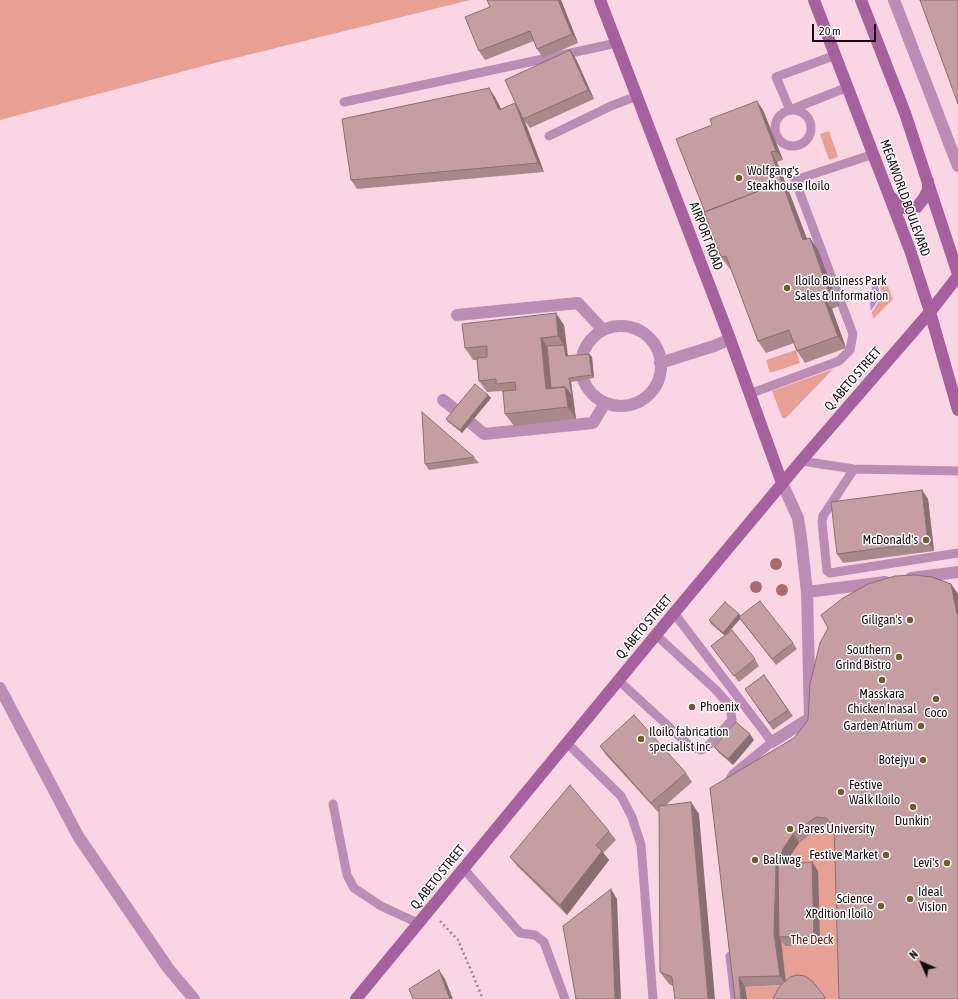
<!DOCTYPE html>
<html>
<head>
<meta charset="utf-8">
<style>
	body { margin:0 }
	#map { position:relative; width:958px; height:999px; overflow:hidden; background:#fad6e5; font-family:"Asap Condensed",sans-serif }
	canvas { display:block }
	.north { position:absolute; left:902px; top:943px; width:40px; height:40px; -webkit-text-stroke:3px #fff; paint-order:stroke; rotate:315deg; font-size:11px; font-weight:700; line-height:16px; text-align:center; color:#15090f }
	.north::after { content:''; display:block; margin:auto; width:14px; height:18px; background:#15090f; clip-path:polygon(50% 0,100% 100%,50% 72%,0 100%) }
	.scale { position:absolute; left:812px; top:24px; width:64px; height:18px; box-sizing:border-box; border:2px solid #15090f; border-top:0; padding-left:5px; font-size:12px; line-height:14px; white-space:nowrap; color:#15090f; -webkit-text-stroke:3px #fff; paint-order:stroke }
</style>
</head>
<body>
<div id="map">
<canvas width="958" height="999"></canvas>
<div class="north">N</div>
<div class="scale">20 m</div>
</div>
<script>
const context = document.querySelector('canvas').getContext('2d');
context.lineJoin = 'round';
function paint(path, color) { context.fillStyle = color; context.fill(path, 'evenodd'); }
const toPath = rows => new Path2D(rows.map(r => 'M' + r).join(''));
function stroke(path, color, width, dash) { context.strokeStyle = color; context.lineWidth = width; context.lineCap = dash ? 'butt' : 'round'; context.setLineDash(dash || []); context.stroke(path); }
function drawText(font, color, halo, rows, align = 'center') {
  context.font = font + ' "Asap Condensed",sans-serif'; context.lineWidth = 3; context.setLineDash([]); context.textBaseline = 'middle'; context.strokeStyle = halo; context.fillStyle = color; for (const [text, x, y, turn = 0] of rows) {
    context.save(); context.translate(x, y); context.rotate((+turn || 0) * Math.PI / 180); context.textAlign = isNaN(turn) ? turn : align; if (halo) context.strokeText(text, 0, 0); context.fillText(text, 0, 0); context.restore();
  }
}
paint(toPath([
	[0,0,470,0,207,65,0,120],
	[829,131,838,157,829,160,820,134],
	[884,276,893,299,873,319,872,312,882,297,879,279],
	[796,350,800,363,770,373,766,360],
	[833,369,785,419,782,417,772,391],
	[823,826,833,827,840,835,845,999,747,999,745,987,786,985,781,942,782,876,789,858,799,843]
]), '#e7a093');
paint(toPath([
	[877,279,880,297,871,311,870,304,872,293,871,281]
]), '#b78ad3');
stroke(toPath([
	[440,921,458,940,483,999]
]), '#9c828d', 2.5, [2, 3]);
stroke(toPath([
	[836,55,776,77,790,110,848,87],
	[344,102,617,43],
	'775 128a18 18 0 1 1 36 0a18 18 0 1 1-36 0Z',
	[549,136,611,106,637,96],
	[749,394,839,361,850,350,853,334,795,180,874,154],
	[801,461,854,469,958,471],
	[854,469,823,516,822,522,827,571,830,573,958,553],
	[674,613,772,742,733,774,727,784],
	[618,680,690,746,701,750,708,746,732,720,730,706,716,690,656,635],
	[567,743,621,796,632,817,641,845,653,999],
	[333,804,347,875,354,888,381,906,418,923],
	[463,868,520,933,535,935,544,942,565,999],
	[730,956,735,999]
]), '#bb8cb4', 9);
stroke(toPath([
	[894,0,958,166],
	[457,315,578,303,603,330],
	'581 366a40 40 0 1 1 80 0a40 40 0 1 1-80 0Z',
	[660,363,714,346,730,339],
	[443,400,457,411],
	[471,423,484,434,593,423,605,403],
	[911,578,958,572],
	[807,592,885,582],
	[0,688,78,836,168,968,194,999],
	[772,742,810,718,807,592,801,538,798,518,782,483]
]), '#bb8cb4', 12);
stroke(toPath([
	[600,0,730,339,782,483],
	[814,0,910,250,930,312,958,410],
	[861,0,905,113,958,274],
	[891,197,899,206,908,209,917,207,924,198,928,190,928,181],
	[356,999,674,613,801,461,930,312,958,276]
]), '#a5619d', 12);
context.fillStyle = '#a96c6e';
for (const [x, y] of [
	[776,564],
	[756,587],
	[782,590]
]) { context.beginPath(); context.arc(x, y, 6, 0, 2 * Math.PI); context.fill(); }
paint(toPath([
	[561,0,578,43,543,58,537,49,534,41,485,60,479,51],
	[576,59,594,99,530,128,525,121,544,172,357,189,351,180,495,97,501,109,515,103,518,107],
	[763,110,783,160,777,162,807,239,810,238,818,250,839,306,832,309,846,348,805,363,797,351,794,343,766,353,758,341,731,269,730,269,721,257,705,212],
	[564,325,568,356,589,354,592,357,594,378,571,382,576,419,514,426,505,414,503,394,502,391,487,392,479,381,477,360,473,360,465,348],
	[488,395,491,398,462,433,448,422,446,419],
	[474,457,479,463,429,470,425,464],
	[928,499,934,551,843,563,837,554],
	[951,584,958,594,958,999,834,828,833,827,823,826,799,843,789,858,787,864,812,862,818,871,820,945,785,946,781,940,786,981,781,985,745,987,747,999,735,999,710,788,794,738],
	[741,616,793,643,797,649,776,665,740,619,726,635,755,659,759,666,739,682,711,646,725,636,711,624,709,620],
	[764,675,793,716,773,730,745,689],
	[754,740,733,765,719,753,714,747],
	[600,746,686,773,692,782,666,805,699,814,673,986,669,984,660,972,659,811,658,812,606,755],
	[609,831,616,840,603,853,609,860,567,915,517,866,510,857]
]), '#a9888b');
paint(toPath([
	[558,0,561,0,578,43,572,34],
	[570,50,576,59,594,99,588,90],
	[489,88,495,97,506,119,499,110],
	[757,101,763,110,783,160,776,151],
	[515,103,521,112,544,172,538,163],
	[771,152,777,162,790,194,783,185],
	[782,182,790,194,812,252,803,240],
	[810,238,818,250,839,306,830,295],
	[823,297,832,309,846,348,838,336],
	[556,313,564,325,568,359,566,356,564,345,558,336],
	[541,338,550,350,554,397,546,389],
	[589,354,592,357,594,378,592,375],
	[569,378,571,382,576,419,568,407,565,387],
	[488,395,491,398,462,433,460,430],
	[922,490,928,499,934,551,928,542],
	[951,584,958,594,958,615,957,614],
	[739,614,742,617,725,636,723,633],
	[750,734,754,740,733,765,728,759],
	[691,802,699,814,715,999,708,999],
	[793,834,799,843,789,858,782,876,779,937,781,940,786,985,780,976,774,933,776,867,783,849],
	[602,851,609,860,567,915,560,905],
	[812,862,818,871,820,945,814,936],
	[611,889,617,899,621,999,615,999],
	[439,970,445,979,453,999,450,999],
	[739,977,745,987,747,999,741,999]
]), '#896f71');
const building = toPath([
	[487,0,558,0,572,34,537,49,530,31,479,51,465,17,490,7,487,0],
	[920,0,958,0,958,104,920,0],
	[570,50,588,90,523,119,505,80,570,50],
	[489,88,499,110,515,103,538,163,351,180,342,119,489,88],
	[757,101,776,151,771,152,783,185,782,182,705,212,676,139,712,125,710,119,757,101],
	[782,182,803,240,810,238,830,295,823,297,838,336,797,351,789,330,758,341,726,256,721,257,704,212,782,182],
	[556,313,558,336,541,338,546,389,565,387,568,407,505,414,503,391,516,390,515,382,496,384,496,379,479,381,477,358,487,357,487,346,465,348,462,324,556,313],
	[564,345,566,356,589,354,592,375,569,378,572,396,565,387,551,388,547,346,564,345],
	[475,384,488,395,460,430,446,419,475,384],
	[422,412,474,457,425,464,422,412],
	[922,490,928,542,837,554,831,502,922,490],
	[914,575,932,577,951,584,957,614,958,614,958,999,839,999,834,826,826,818,816,817,793,834,783,849,776,867,774,933,780,976,739,977,741,999,735,999,710,788,794,738,808,720,810,684,820,643,828,628,821,615,843,598,868,584,895,576,914,575],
	[760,601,793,643,772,659,739,617,760,601],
	[725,602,739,614,723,633,709,620,725,602],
	[732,630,755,659,734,676,711,646,732,630],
	[764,675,788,710,769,723,745,689,764,675],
	[634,715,686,773,651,803,600,746,634,715],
	[736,722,750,734,728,759,714,747,736,722],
	[570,785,609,831,596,845,602,851,560,905,510,857,570,785],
	[691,802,708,999,675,999,672,977,660,972,659,806,691,802],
	[812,862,814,936,779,937,778,865,812,862],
	[611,889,615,999,576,999,563,926,611,889],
	[439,970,450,999,413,999,409,989,439,970],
	[797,975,805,976,813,982,824,996,825,999,773,999,779,987,790,977,797,975]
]);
paint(building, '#c49ea2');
stroke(building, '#896f71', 1);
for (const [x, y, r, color] of [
	[739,178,4,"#6f5e2c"],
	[787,288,4,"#6f5e2c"],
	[926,540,4,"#6f5e2c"],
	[910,620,4,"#6f5e2c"],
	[899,657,4,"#6f5e2c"],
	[882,680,4,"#6f5e2c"],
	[936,699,4,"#6f5e2c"],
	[692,707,4,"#6f5e2c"],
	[921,726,4,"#6f5e2c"],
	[641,739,4,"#6f5e2c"],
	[923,760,4,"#6f5e2c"],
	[841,792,4,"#6f5e2c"],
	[913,807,4,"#6f5e2c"],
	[790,829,4,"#6f5e2c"],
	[886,855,4,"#6f5e2c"],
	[755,860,4,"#6f5e2c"],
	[947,863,4,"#6f5e2c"],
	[910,899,4,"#6f5e2c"],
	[881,906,4,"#6f5e2c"]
]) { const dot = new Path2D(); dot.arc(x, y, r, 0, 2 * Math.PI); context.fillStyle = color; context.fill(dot); stroke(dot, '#fff', 1.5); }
drawText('13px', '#15090f', '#fff', [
	["Wolfgang's",747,171],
	["Steakhouse Iloilo",747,186],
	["Iloilo Business Park",795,281],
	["Sales & Information",795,296],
	["McDonald's",918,540,"right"],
	["Giligan's",902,620,"right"],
	["Southern",891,650,"right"],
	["Grind Bistro",891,665,"right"],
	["Masskara",882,694,"center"],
	["Chicken Inasal",882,709,"center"],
	["Phoenix",700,707],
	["Coco",936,713,"center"],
	["Garden Atrium",913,726,"right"],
	["Iloilo fabrication",649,732],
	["specialist inc",649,747],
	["Botejyu",915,760,"right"],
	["Festive",849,785],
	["Walk Iloilo",849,800],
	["Dunkin'",913,821,"center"],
	["Pares University",798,829],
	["Festive Market",878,855,"right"],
	["Baliwag",763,860],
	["Levi's",939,863,"right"],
	["Ideal",918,892],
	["Vision",918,907],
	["Science",873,899,"right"],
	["XPdition Iloilo",873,914,"right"]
], 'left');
drawText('13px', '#15090f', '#fff', [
	["MEGAWORLD BOULEVARD",905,198,70],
	["AIRPORT ROAD",706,236,69],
	["Q. ABETO STREET",853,379,-49],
	["Q. ABETO STREET",644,627,-50],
	["Q. ABETO STREET",438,877,-51]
]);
drawText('13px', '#67160c', '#fff', [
	["The Deck",812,940]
]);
</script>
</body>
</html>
